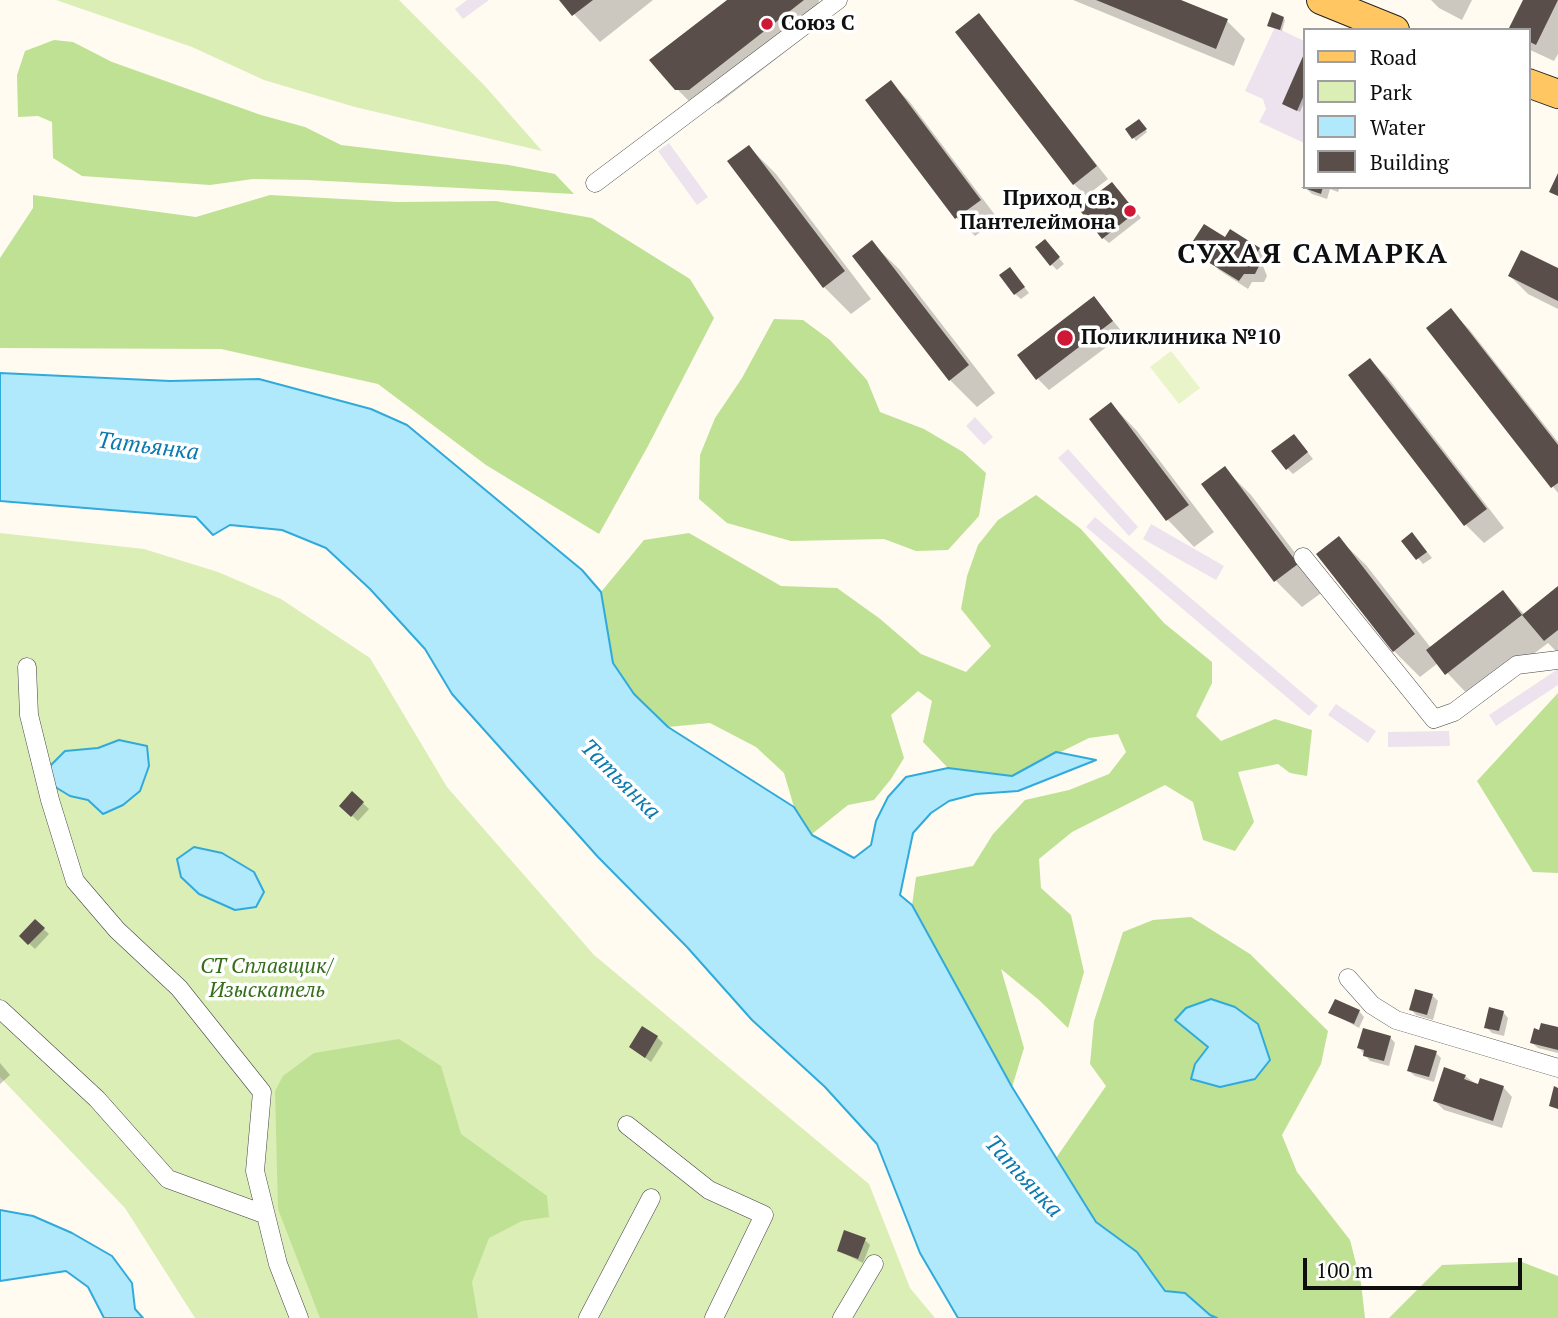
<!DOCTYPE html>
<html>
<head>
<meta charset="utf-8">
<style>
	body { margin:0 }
	#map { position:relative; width:1558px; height:1318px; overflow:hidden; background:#fffbf1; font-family:"PT Serif",serif }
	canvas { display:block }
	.legend { position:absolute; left:1303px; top:28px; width:228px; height:161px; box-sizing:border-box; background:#fff; border:2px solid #9f9f9f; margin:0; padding:9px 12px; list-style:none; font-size:21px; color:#0f0f0f }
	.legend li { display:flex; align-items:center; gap:14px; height:35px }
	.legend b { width:35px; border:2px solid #9f9f9f }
	.scale { position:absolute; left:1303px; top:1258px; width:219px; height:32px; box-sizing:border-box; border:4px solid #0f0f0f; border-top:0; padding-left:9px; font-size:21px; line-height:24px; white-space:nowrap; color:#0f0f0f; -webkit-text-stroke:5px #fff; paint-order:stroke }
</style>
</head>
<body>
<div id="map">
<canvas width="1558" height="1318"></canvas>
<ul class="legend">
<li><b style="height:9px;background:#ffc661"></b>Road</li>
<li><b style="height:19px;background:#daeeb6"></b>Park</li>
<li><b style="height:19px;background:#b0e8fc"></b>Water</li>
<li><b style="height:19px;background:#594e4a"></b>Building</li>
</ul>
<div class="scale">100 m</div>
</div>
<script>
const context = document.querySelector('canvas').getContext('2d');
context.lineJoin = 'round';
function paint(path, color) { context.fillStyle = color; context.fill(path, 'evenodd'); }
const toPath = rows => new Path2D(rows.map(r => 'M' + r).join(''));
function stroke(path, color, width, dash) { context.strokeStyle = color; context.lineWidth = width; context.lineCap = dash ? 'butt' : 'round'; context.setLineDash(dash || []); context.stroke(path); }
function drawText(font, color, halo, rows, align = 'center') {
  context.font = font + ' "PT Serif",serif'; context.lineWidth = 7; context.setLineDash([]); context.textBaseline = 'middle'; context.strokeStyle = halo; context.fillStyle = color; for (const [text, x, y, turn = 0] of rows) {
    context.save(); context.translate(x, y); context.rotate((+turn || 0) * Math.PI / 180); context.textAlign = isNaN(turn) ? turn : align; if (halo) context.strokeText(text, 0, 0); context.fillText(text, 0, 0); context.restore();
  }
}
paint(toPath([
	[467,0,489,0,463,19,455,9],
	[1275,27,1304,41,1304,143,1259,122,1266,109,1263,99,1245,91],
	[669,143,708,197,697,205,658,151],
	[975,417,993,437,984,445,966,426],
	[1068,449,1138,527,1129,536,1058,458],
	[1095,517,1318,706,1309,716,1086,527],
	[1151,524,1224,566,1216,580,1143,539],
	[1558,669,1558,685,1496,726,1489,715],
	[1336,704,1376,731,1368,743,1328,715],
	[1449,731,1450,746,1388,747,1388,732]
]), '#ece3ee');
paint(toPath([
	[56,0,399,0,485,86,542,151,355,107,264,80,192,47],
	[0,533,144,549,218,572,281,599,370,658,447,787,594,955,869,1184,910,1288,935,1318,195,1318,125,1208,0,1077]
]), '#daeeb6');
paint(toPath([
	[54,40,73,42,112,62,261,115,305,127,341,145,509,165,555,174,574,194,308,180,253,179,210,185,82,176,53,158,52,122,38,116,18,117,17,75,25,51],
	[33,195,196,217,270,195,397,202,496,201,592,218,690,279,714,318,648,446,599,534,486,465,378,384,221,349,0,348,0,258,33,208],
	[774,319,803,320,830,340,867,380,880,412,924,429,963,452,986,473,979,516,948,550,916,551,884,539,791,541,727,523,699,499,700,455,715,418,742,378],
	[1036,495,1081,529,1164,623,1212,662,1212,683,1196,716,1221,741,1275,719,1312,730,1307,776,1290,773,1278,764,1238,772,1254,822,1235,851,1203,840,1193,802,1165,785,1072,832,1039,859,1041,888,1071,915,1084,972,1068,1028,1039,1000,1001,969,1024,1048,1012,1087,912,905,916,877,973,866,993,834,1025,800,1069,790,1109,774,1126,752,1118,734,1089,738,1012,776,948,768,923,742,932,701,918,691,891,715,904,758,891,779,874,800,848,805,812,834,794,807,784,773,756,747,710,723,668,727,634,694,613,663,601,592,644,540,689,533,781,586,837,588,879,618,921,654,966,672,991,646,961,609,967,576,978,545,998,520],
	[1558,693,1558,873,1533,872,1477,781],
	[1191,917,1250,954,1328,1031,1321,1064,1282,1135,1297,1172,1350,1240,1361,1283,1365,1318,1217,1318,1210,1315,1186,1293,1165,1291,1137,1252,1096,1222,1056,1158,1106,1086,1090,1064,1094,1021,1123,932,1153,920],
	[399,1039,441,1066,461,1134,547,1196,549,1217,522,1221,489,1238,472,1282,478,1318,320,1318,278,1209,275,1091,283,1076,314,1053],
	[1522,1262,1558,1276,1558,1318,1389,1318,1442,1265]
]), '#bfe194');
paint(toPath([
	[1171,351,1200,388,1179,404,1150,367]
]), '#eaf4c9');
const water = toPath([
	[0,373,170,381,259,379,371,409,407,425,582,570,601,592,613,663,634,694,668,727,794,807,812,835,854,858,871,845,876,821,888,797,906,777,948,768,1012,776,1056,752,1096,760,1018,791,976,794,949,801,931,813,913,833,900,895,912,905,1012,1087,1096,1222,1137,1252,1165,1291,1185,1293,1210,1315,1217,1318,958,1318,920,1253,877,1144,825,1087,752,1020,687,947,598,857,452,694,425,649,370,589,326,548,282,530,230,525,213,535,196,517,0,501,0,373],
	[119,740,147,746,149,766,140,791,123,805,103,814,88,800,70,796,52,785,50,766,65,751,98,748,119,740],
	[194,847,222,853,254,872,264,892,256,907,235,910,199,894,181,877,177,859,194,847],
	[1211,999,1235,1007,1258,1024,1270,1060,1255,1079,1220,1087,1191,1079,1195,1064,1208,1047,1175,1020,1186,1008,1211,999],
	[0,1210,33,1216,72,1233,112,1256,132,1283,135,1309,143,1318,104,1318,88,1287,66,1271,0,1281,0,1210]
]);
paint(water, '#b0e8fc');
stroke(water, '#30aadb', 2);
paint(toPath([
	[561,0,653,0,600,42],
	[730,0,819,0,818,10,807,19,815,29,718,104,709,96,702,102,689,101,676,88],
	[1073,0,1176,0,1227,21,1245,39,1234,66],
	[1431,0,1472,0,1462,20,1439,8],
	[1525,0,1558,0,1558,54,1554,61,1528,49],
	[979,15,1108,179,1086,196,1074,184],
	[1283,18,1285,20,1282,31,1269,25],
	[1304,58,1304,102,1300,112,1284,104],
	[891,83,909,101,998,219,975,236,957,218,868,100],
	[1141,123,1147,132,1136,141,1127,129],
	[749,147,776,174,871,299,851,314,824,287],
	[1340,187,1338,192,1330,189,1327,199,1312,194,1306,188],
	[1118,189,1141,218,1109,243,1103,238],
	[1225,239,1259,249,1268,258,1263,266,1267,276,1264,282,1252,282,1248,289,1219,270,1210,261,1214,255,1195,241],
	[872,243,899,269,995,393,977,407,950,380],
	[1050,247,1064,264,1057,270,1051,264],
	[1558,270,1558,309,1528,294,1510,276],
	[1015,275,1029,293,1021,299,1015,294],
	[1094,298,1124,334,1049,390,1038,379],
	[1451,311,1469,329,1558,442,1558,493,1429,328],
	[1370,360,1388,378,1504,528,1484,543,1466,525,1350,376],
	[1111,404,1137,431,1214,532,1194,547,1168,520,1091,419],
	[1299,441,1313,459,1293,474,1287,468],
	[1224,468,1251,495,1324,591,1302,607,1276,581],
	[1339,539,1366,565,1431,648,1503,592,1525,615,1558,588,1558,653,1548,643,1473,700,1438,663,1420,677,1394,651],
	[1418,540,1432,558,1423,564,1404,541],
	[352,793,369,809,358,821,341,806],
	[35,921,49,934,35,949,21,936],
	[1432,995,1438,1001,1433,1020,1416,1015,1411,1009],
	[1359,1011,1364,1017,1359,1028,1330,1012],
	[1503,1012,1508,1018,1504,1036,1492,1033,1486,1027],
	[1558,1029,1558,1053,1538,1048,1532,1043],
	[657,1037,663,1043,651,1062,631,1047],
	[1390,1037,1395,1043,1389,1066,1370,1061,1359,1048],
	[1436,1053,1441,1058,1434,1082,1415,1076,1409,1071],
	[0,1063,10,1075,0,1084],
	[1465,1076,1479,1086,1481,1081,1504,1088,1512,1097,1502,1128,1444,1110,1435,1101],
	[865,1240,870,1245,863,1263,839,1251]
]), '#0003');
paint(toPath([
	[559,0,593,0,572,16],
	[727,0,804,0,689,90,675,90,649,60],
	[1096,0,1181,0,1228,19,1216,49],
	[1523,0,1558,0,1536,45,1528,41,1528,30,1508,30],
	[1272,12,1284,17,1280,30,1267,26],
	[979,13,1097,166,1073,185,955,32],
	[1304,54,1304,95,1297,111,1282,104],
	[891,80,981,200,955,219,865,100],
	[1139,119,1147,129,1132,139,1125,129],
	[749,145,845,271,823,288,727,161],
	[1558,173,1558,196,1549,192],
	[1112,182,1136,212,1102,239,1078,208],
	[1301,187,1323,187,1321,194],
	[1204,224,1225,237,1230,229,1260,248,1255,256,1259,266,1255,274,1244,274,1239,281,1208,262,1213,253,1193,241],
	[1045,239,1060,257,1050,266,1035,247],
	[872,240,969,365,949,381,852,256],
	[1521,250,1558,268,1558,301,1508,276],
	[1010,267,1025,287,1014,295,999,275],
	[1094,296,1113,321,1036,380,1017,355],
	[1451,308,1558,445,1558,483,1551,488,1426,328],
	[1370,358,1487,509,1464,526,1348,375],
	[1111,402,1189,505,1166,521,1089,419],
	[1294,434,1308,452,1286,470,1271,451],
	[1225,466,1298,564,1274,582,1201,484],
	[1412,532,1427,552,1416,560,1401,541],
	[1339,536,1415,634,1393,652,1316,554],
	[1558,586,1558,630,1544,641,1522,615],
	[1503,590,1522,615,1445,675,1426,650],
	[352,791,364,802,351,817,339,806],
	[35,919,45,928,28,945,19,936],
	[1415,989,1433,994,1427,1015,1409,1010],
	[1335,999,1360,1010,1354,1024,1328,1013],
	[1489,1007,1504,1011,1499,1031,1484,1028],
	[1541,1023,1558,1027,1558,1050,1530,1043,1534,1028,1539,1030],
	[642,1026,658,1036,645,1058,629,1047],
	[1363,1028,1391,1036,1384,1061,1363,1056,1364,1050,1357,1048],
	[1415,1045,1437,1051,1429,1077,1407,1071],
	[1444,1067,1466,1075,1464,1079,1478,1084,1480,1078,1504,1086,1493,1121,1433,1101],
	[1554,1086,1558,1088,1558,1109,1549,1106],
	[844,1230,866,1238,858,1259,837,1251]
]), '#594e4a');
const street = toPath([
	[595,183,838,0],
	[1303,557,1434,719,1454,712,1517,665,1558,660],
	[27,667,29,715,50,800,75,881,117,930,179,988,262,1092,255,1171,278,1264,299,1318],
	[1348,978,1372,1005,1396,1020,1558,1068],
	[0,1009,97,1099,168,1179,264,1214],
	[627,1125,709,1190,764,1215,714,1318],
	[588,1318,651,1198],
	[842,1318,874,1264]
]);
const primary = toPath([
	[1321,0,1395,30],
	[1528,83,1558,94]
]);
stroke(street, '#424242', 19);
stroke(primary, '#202020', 30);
stroke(street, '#fff', 18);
stroke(primary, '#ffc661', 28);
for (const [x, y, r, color] of [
	[767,24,7,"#ce1836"],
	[1130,211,7,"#ce1836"],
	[1065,338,9,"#ce1836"]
]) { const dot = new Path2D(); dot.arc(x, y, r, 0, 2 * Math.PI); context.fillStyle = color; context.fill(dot); stroke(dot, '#fff', 2.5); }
drawText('bold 21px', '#0f0f0f', '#fff', [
	["Союз С",781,24],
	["Приход св.",1116,199,"right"],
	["Пантелеймона",1116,223,"right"],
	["Поликлиника №10",1081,338]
], 'left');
drawText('italic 21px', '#346e18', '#fff', [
	["СТ Сплавщик/",267,967],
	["Изыскатель",267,991]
]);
drawText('italic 23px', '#0b7aaf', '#fff', [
	["Татьянка",148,447,7],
	["Татьянка",620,780,45],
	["Татьянка",1023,1177,47]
]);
context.letterSpacing = '2px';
drawText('bold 28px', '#0f0f0f', '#fff', [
	["СУХАЯ САМАРКА",1313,255]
]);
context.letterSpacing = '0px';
</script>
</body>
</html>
